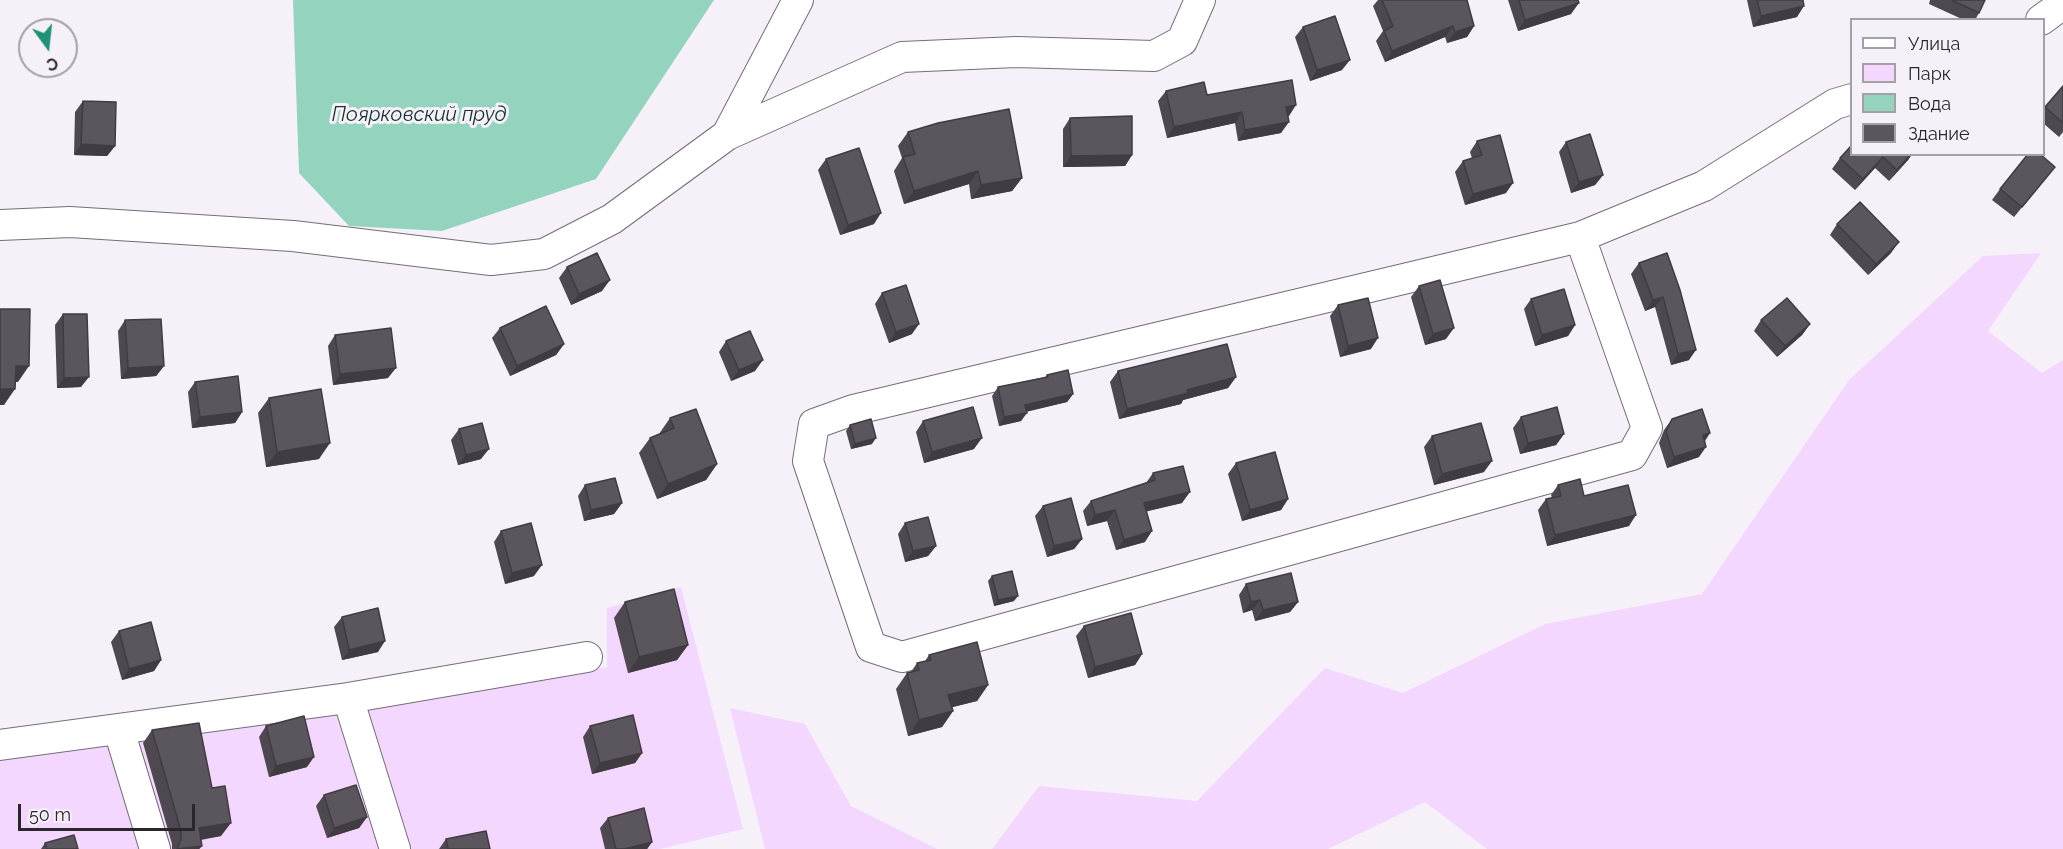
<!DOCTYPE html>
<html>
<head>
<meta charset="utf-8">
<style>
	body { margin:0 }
	#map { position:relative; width:2063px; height:849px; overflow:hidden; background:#f6f0f9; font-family:Raleway,sans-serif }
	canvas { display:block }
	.legend { position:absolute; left:1850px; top:18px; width:195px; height:138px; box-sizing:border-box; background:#f6f0f9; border:2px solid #a4a0a7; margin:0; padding:8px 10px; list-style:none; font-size:18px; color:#2a272b }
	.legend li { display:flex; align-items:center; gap:12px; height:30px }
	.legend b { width:30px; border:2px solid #a4a0a7 }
	.north { position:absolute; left:18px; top:18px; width:60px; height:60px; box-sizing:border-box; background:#f6f0f9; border:2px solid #a4a0a7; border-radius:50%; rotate:165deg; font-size:16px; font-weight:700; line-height:24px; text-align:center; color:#2a272b }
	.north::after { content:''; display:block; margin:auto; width:21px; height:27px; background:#1d9276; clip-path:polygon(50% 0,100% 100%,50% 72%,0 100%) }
	.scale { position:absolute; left:18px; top:804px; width:177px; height:27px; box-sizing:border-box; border:3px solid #2a272b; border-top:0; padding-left:8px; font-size:18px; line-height:21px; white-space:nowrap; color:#2a272b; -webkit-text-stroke:4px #f6f0f9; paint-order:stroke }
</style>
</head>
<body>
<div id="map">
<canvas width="2063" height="849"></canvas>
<ul class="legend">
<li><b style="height:8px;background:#fff"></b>Улица</li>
<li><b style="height:16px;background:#f4d7ff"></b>Парк</li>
<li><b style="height:16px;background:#94d4be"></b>Вода</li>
<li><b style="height:16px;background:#5b555d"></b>Здание</li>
</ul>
<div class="north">С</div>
<div class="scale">50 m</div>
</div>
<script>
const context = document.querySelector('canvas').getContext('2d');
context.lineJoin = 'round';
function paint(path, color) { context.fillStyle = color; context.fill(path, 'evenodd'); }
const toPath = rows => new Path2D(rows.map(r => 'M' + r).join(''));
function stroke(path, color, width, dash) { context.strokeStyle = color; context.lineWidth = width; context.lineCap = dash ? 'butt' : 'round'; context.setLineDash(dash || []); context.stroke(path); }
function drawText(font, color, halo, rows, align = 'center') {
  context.font = font + ' Raleway,sans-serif'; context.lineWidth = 6; context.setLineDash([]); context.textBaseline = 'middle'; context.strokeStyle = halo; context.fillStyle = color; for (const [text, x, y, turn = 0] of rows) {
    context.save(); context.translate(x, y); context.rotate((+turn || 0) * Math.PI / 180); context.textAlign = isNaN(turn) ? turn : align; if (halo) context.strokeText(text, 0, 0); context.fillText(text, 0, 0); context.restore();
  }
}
paint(toPath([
	[2041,253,1988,331,2042,373,2063,360,2063,849,1487,849,1425,802,1328,849,992,849,1039,786,1197,801,1325,668,1403,693,1545,624,1702,594,1849,380,1983,256],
	[681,587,743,829,660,849,0,849,0,756,336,709,607,667,607,608],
	[730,708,805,724,851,806,937,849,765,849]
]), '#f4d7ff');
paint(toPath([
	[293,0,714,0,596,179,442,231,349,226,299,173]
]), '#94d4be');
const minor = toPath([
	[2041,20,2063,4],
	[727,135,902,57,1016,52,1154,56,1182,41,1200,0],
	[0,225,70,222,293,236,491,260,544,254,612,219,727,135,798,0],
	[1580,237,1647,428,1632,455,902,657,871,647,808,461,814,424,853,410,1580,237,1704,186,1835,104,1852,99],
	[348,698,395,849],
	[119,730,155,849],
	[0,745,348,698,587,657]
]);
stroke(minor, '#746e76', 32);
stroke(minor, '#fff', 30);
paint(toPath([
	[1378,0,1467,0,1474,26,1467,37,1447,43,1445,37,1385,62,1376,41,1383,31,1373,6],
	[1508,0,1578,0,1571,14,1518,31],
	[1747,0,1803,0,1797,17,1753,27],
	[1930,0,1985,0,1979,13,1975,20,1964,20,1929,4],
	[1303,27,1342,70,1310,81,1295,37],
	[2063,86,2063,132,2059,137,2043,123,2043,109],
	[1166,91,1207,95,1289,116,1288,116,1281,133,1238,141,1235,123,1167,138,1158,101],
	[83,101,115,146,107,156,74,155,75,112],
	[1070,118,1132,155,1125,166,1063,167,1063,129],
	[908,132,1022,178,1012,191,971,199,969,184,904,204,894,171,902,158,898,146],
	[1477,141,1506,193,1465,205,1455,172,1463,161,1472,158,1470,152],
	[1566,142,1603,175,1595,185,1571,193,1559,152],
	[1912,154,1908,160,1889,181,1875,168,1855,190,1832,169,1840,158],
	[826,159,874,224,840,235,818,170],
	[2047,177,2014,217,1992,200,2000,189],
	[1837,224,1891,253,1868,275,1830,235],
	[1667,253,1689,360,1671,365,1655,307,1645,311,1631,274,1639,263],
	[567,267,602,291,571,305,559,278],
	[1419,286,1446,339,1425,345,1411,297],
	[882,293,912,334,889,343,875,304],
	[1531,299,1575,325,1568,336,1535,346,1524,309],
	[1338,305,1371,349,1340,357,1330,316],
	[63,314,81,387,57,388,55,325],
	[125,320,164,366,156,376,121,379,118,331],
	[1761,320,1810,324,1802,335,1777,357,1754,331],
	[500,328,564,344,556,355,510,376,492,338],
	[335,335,388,378,333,385,328,346],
	[726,341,755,371,731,381,719,352],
	[1118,371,1236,377,1228,388,1183,400,1181,404,1119,419,1110,382],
	[1047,375,1073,394,1067,402,1026,412,1021,421,999,426,992,396,998,387,1045,377],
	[195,382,242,412,235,423,192,428,188,392],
	[269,398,319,459,266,467,258,413],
	[1521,417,1564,434,1556,445,1520,454,1513,428],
	[670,418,717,464,706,480,657,499,639,453,650,438,659,434],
	[1672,419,1710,433,1705,441,1699,457,1667,468,1659,443,1664,430],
	[923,421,974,449,924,463,916,432],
	[850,425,872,444,851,449,846,431],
	[459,429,481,459,458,465,451,440],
	[1432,436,1484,472,1434,485,1424,447],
	[1236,463,1288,499,1281,510,1242,521,1228,474],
	[1153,473,1182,503,1146,511,1145,542,1116,550,1107,521,1087,526,1083,511,1091,501,1146,483],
	[585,485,622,503,614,514,584,521,578,496],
	[1558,485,1584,496,1629,526,1547,546,1538,510,1546,499,1552,498,1551,495],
	[1043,506,1082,539,1074,549,1047,557,1035,516],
	[905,523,936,546,928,556,905,562,898,534],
	[501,531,534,576,505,584,494,542],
	[992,576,1014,601,994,606,988,581],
	[1246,584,1298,602,1290,612,1255,621,1252,610,1243,613,1239,595],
	[625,602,688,645,677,660,628,673,614,618],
	[342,617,378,652,342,660,334,627],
	[1084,626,1142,654,1135,665,1088,678,1076,636],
	[119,631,161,660,154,671,122,680,111,642],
	[929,655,988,685,977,701,952,707,953,711,942,727,908,736,896,689,907,673,911,672,917,663,925,661],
	[266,726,307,767,269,777,259,737],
	[590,726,642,753,635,763,592,774,583,737],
	[152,730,212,788,221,836,201,840,202,846,199,849,172,849,172,844,143,743],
	[324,795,367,817,359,828,327,838,316,806],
	[608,818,652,842,647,849,605,849,600,828],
	[446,839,490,849,439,849],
	[45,843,78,849,41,849]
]), '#4e4950');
paint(toPath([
	[1579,3,1571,14,1518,31,1525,20],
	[1804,6,1797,17,1753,27,1761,16],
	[1453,26,1445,37,1385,62,1392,51],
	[1474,26,1467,37,1447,43,1455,32],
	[1350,60,1342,70,1310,81,1317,70],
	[1296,105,1289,116,1279,118,1286,107],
	[1242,112,1235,123,1167,138,1174,127],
	[1289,122,1281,133,1238,141,1245,130],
	[81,144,115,146,107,156,74,155],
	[1911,154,1912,154,1908,160,1889,181,1897,170],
	[1132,155,1125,166,1063,167,1071,156],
	[1883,157,1875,168,1855,190,1863,179],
	[978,171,969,184,904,204,914,191],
	[1603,175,1595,185,1571,193,1579,182],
	[1022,178,1012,191,971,199,981,185],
	[1513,183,1506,193,1465,205,1473,194],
	[881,213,874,224,840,235,848,225],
	[1899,242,1891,253,1868,275,1876,264],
	[610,280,602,291,571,305,579,294],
	[1663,297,1655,307,1645,311,1653,300],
	[919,324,912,334,889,343,896,332],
	[1810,324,1802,335,1777,357,1785,346],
	[1575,325,1568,336,1535,346,1542,335],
	[1454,328,1446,339,1425,345,1433,334],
	[1378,338,1371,349,1340,357,1348,346],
	[564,344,556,355,510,376,517,366],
	[1696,350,1689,360,1671,365,1678,354],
	[763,360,755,371,731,381,739,370],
	[16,366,29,366,18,382,5,382],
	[164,366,156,376,121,379,128,368],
	[396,368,388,378,333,385,340,374],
	[89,377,81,387,57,388,64,378],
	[1236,377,1228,388,1183,400,1181,404,1119,419,1127,409,1187,390],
	[0,389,15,389,4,405,0,405],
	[1073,394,1067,402,1019,413,1025,405],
	[242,412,235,423,192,428,200,417],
	[1027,413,1021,421,999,426,1004,417],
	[1710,433,1702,444,1703,435],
	[1564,434,1556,445,1520,454,1528,443],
	[876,438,872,444,851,449,855,444],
	[982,438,974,449,924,463,932,452],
	[330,443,319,459,266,467,277,452],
	[1706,447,1699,457,1667,468,1674,457],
	[489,449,481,459,458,465,466,455],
	[1492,461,1484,472,1434,485,1442,474],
	[717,464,706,480,657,499,668,484],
	[1190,492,1182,503,1136,514,1144,503],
	[1288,499,1281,510,1242,521,1250,510],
	[622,503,614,514,584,521,591,510],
	[1115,510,1107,521,1087,526,1095,515],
	[1636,515,1629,526,1547,546,1555,535],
	[1152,531,1145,542,1116,550,1124,540],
	[1082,539,1074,549,1047,557,1054,546],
	[936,546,928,556,905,562,913,551],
	[542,565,534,576,505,584,512,573],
	[1018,596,1014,601,994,606,998,600],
	[1260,600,1252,610,1243,613,1251,602],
	[1298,602,1290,612,1255,621,1263,610],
	[385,641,378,652,342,660,349,650],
	[688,645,677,660,628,673,639,657],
	[1142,654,1135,665,1088,678,1095,667],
	[161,660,154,671,122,680,129,669],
	[988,685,977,701,937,711,948,695],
	[953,711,942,727,908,736,919,720],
	[642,753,635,763,592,774,600,763],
	[314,757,307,767,269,777,276,766],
	[367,817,359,828,327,838,334,828],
	[231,823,221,836,190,841,199,828],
	[652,842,647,849,624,849],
	[202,846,199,849,180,849]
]), '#403c41');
const building = toPath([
	[1382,0,1467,0,1474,26,1455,32,1453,26,1392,51,1384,31,1393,26,1382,0],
	[1519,0,1578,0,1579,3,1525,20,1519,0],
	[1757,0,1803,0,1804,6,1761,16,1757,0],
	[1952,0,1985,0,1979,13,1952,0],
	[1335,16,1350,60,1317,70,1303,27,1335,16],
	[1292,80,1296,105,1286,107,1289,122,1245,130,1242,112,1174,127,1166,91,1204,82,1207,95,1292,80],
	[2063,86,2063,123,2045,107,2063,86],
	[83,101,116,102,115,146,81,144,83,101],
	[1009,109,1022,178,981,185,978,171,914,191,903,157,915,154,908,132,938,123,1009,109],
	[1132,116,1132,155,1071,156,1070,118,1132,116],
	[1590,134,1603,175,1579,182,1566,142,1590,134],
	[1500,135,1513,183,1473,194,1463,161,1482,155,1477,141,1500,135],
	[1851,146,1851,154,1911,154,1897,170,1883,157,1863,179,1840,158,1851,146],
	[859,148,881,213,848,225,826,159,859,148],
	[2028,154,2040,154,2055,167,2022,207,2000,189,2028,154],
	[1860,202,1899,242,1876,264,1837,224,1860,202],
	[597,253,610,280,579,294,567,267,597,253],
	[1667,253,1680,290,1696,350,1678,354,1663,297,1653,300,1639,263,1667,253],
	[1440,280,1454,328,1433,334,1419,286,1440,280],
	[906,285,919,324,896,332,882,293,906,285],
	[1564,289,1575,325,1542,335,1531,299,1564,289],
	[1368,298,1378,338,1348,346,1338,305,1368,298],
	[1787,298,1810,324,1785,346,1761,320,1787,298],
	[546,306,564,344,517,366,500,328,546,306],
	[0,309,30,309,29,366,16,366,15,389,0,389,0,309],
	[63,314,87,314,89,377,64,378,63,314],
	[161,319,164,366,128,368,125,320,161,319],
	[391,328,396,368,340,374,335,335,391,328],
	[750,331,763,360,739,370,726,341,750,331],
	[1227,344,1236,377,1187,390,1188,393,1127,409,1118,371,1227,344],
	[1068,370,1073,394,1025,405,1027,413,1004,417,998,387,1048,377,1047,375,1068,370],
	[238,376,242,412,200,417,195,382,238,376],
	[321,389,330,443,277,452,269,398,321,389],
	[973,407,982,438,932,452,923,421,973,407],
	[1557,407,1564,434,1528,443,1521,417,1557,407],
	[696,409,717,464,668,484,650,438,674,428,670,418,696,409],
	[1702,409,1710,433,1703,435,1706,447,1674,457,1666,432,1672,419,1702,409],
	[871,419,876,438,855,444,850,425,871,419],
	[482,423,489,449,466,455,459,429,482,423],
	[1481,423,1492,461,1442,474,1432,436,1481,423],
	[1275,452,1288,499,1250,510,1236,463,1275,452],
	[1183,466,1190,492,1144,503,1152,531,1124,540,1115,510,1095,515,1091,501,1155,480,1153,473,1183,466],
	[615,478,622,503,591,510,585,485,615,478],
	[1580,479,1584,496,1628,485,1636,515,1555,535,1546,499,1561,496,1558,485,1580,479],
	[1071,498,1082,539,1054,546,1043,506,1071,498],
	[928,517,936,546,913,551,905,523,928,517],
	[531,523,542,565,512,573,501,531,531,523],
	[1012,571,1018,596,998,600,992,576,1012,571],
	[1291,573,1298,602,1263,610,1260,600,1251,602,1246,584,1291,573],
	[674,589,688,645,639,657,625,602,674,589],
	[378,608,385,641,349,650,342,617,378,608],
	[1131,613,1142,654,1095,667,1084,626,1131,613],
	[151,622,161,660,129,669,119,631,151,622],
	[977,642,988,685,948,695,953,711,919,720,907,673,919,670,917,663,931,660,929,655,977,642],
	[633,715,642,753,600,763,590,726,633,715],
	[304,716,314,757,276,766,266,726,304,716],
	[199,723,212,788,225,786,231,823,199,828,202,846,177,849,181,839,181,831,152,730,199,723],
	[356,785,367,817,334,828,324,795,356,785],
	[644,808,652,842,624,849,616,849,608,818,644,808],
	[486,831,490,849,448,849,446,839,486,831],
	[74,835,78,849,47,849,45,843,74,835]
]);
paint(building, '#5b555d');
stroke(building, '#403c41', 1.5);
drawText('italic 20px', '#15332a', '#f6f0f9', [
	["Поярковский пруд",419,115]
]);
</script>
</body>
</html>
